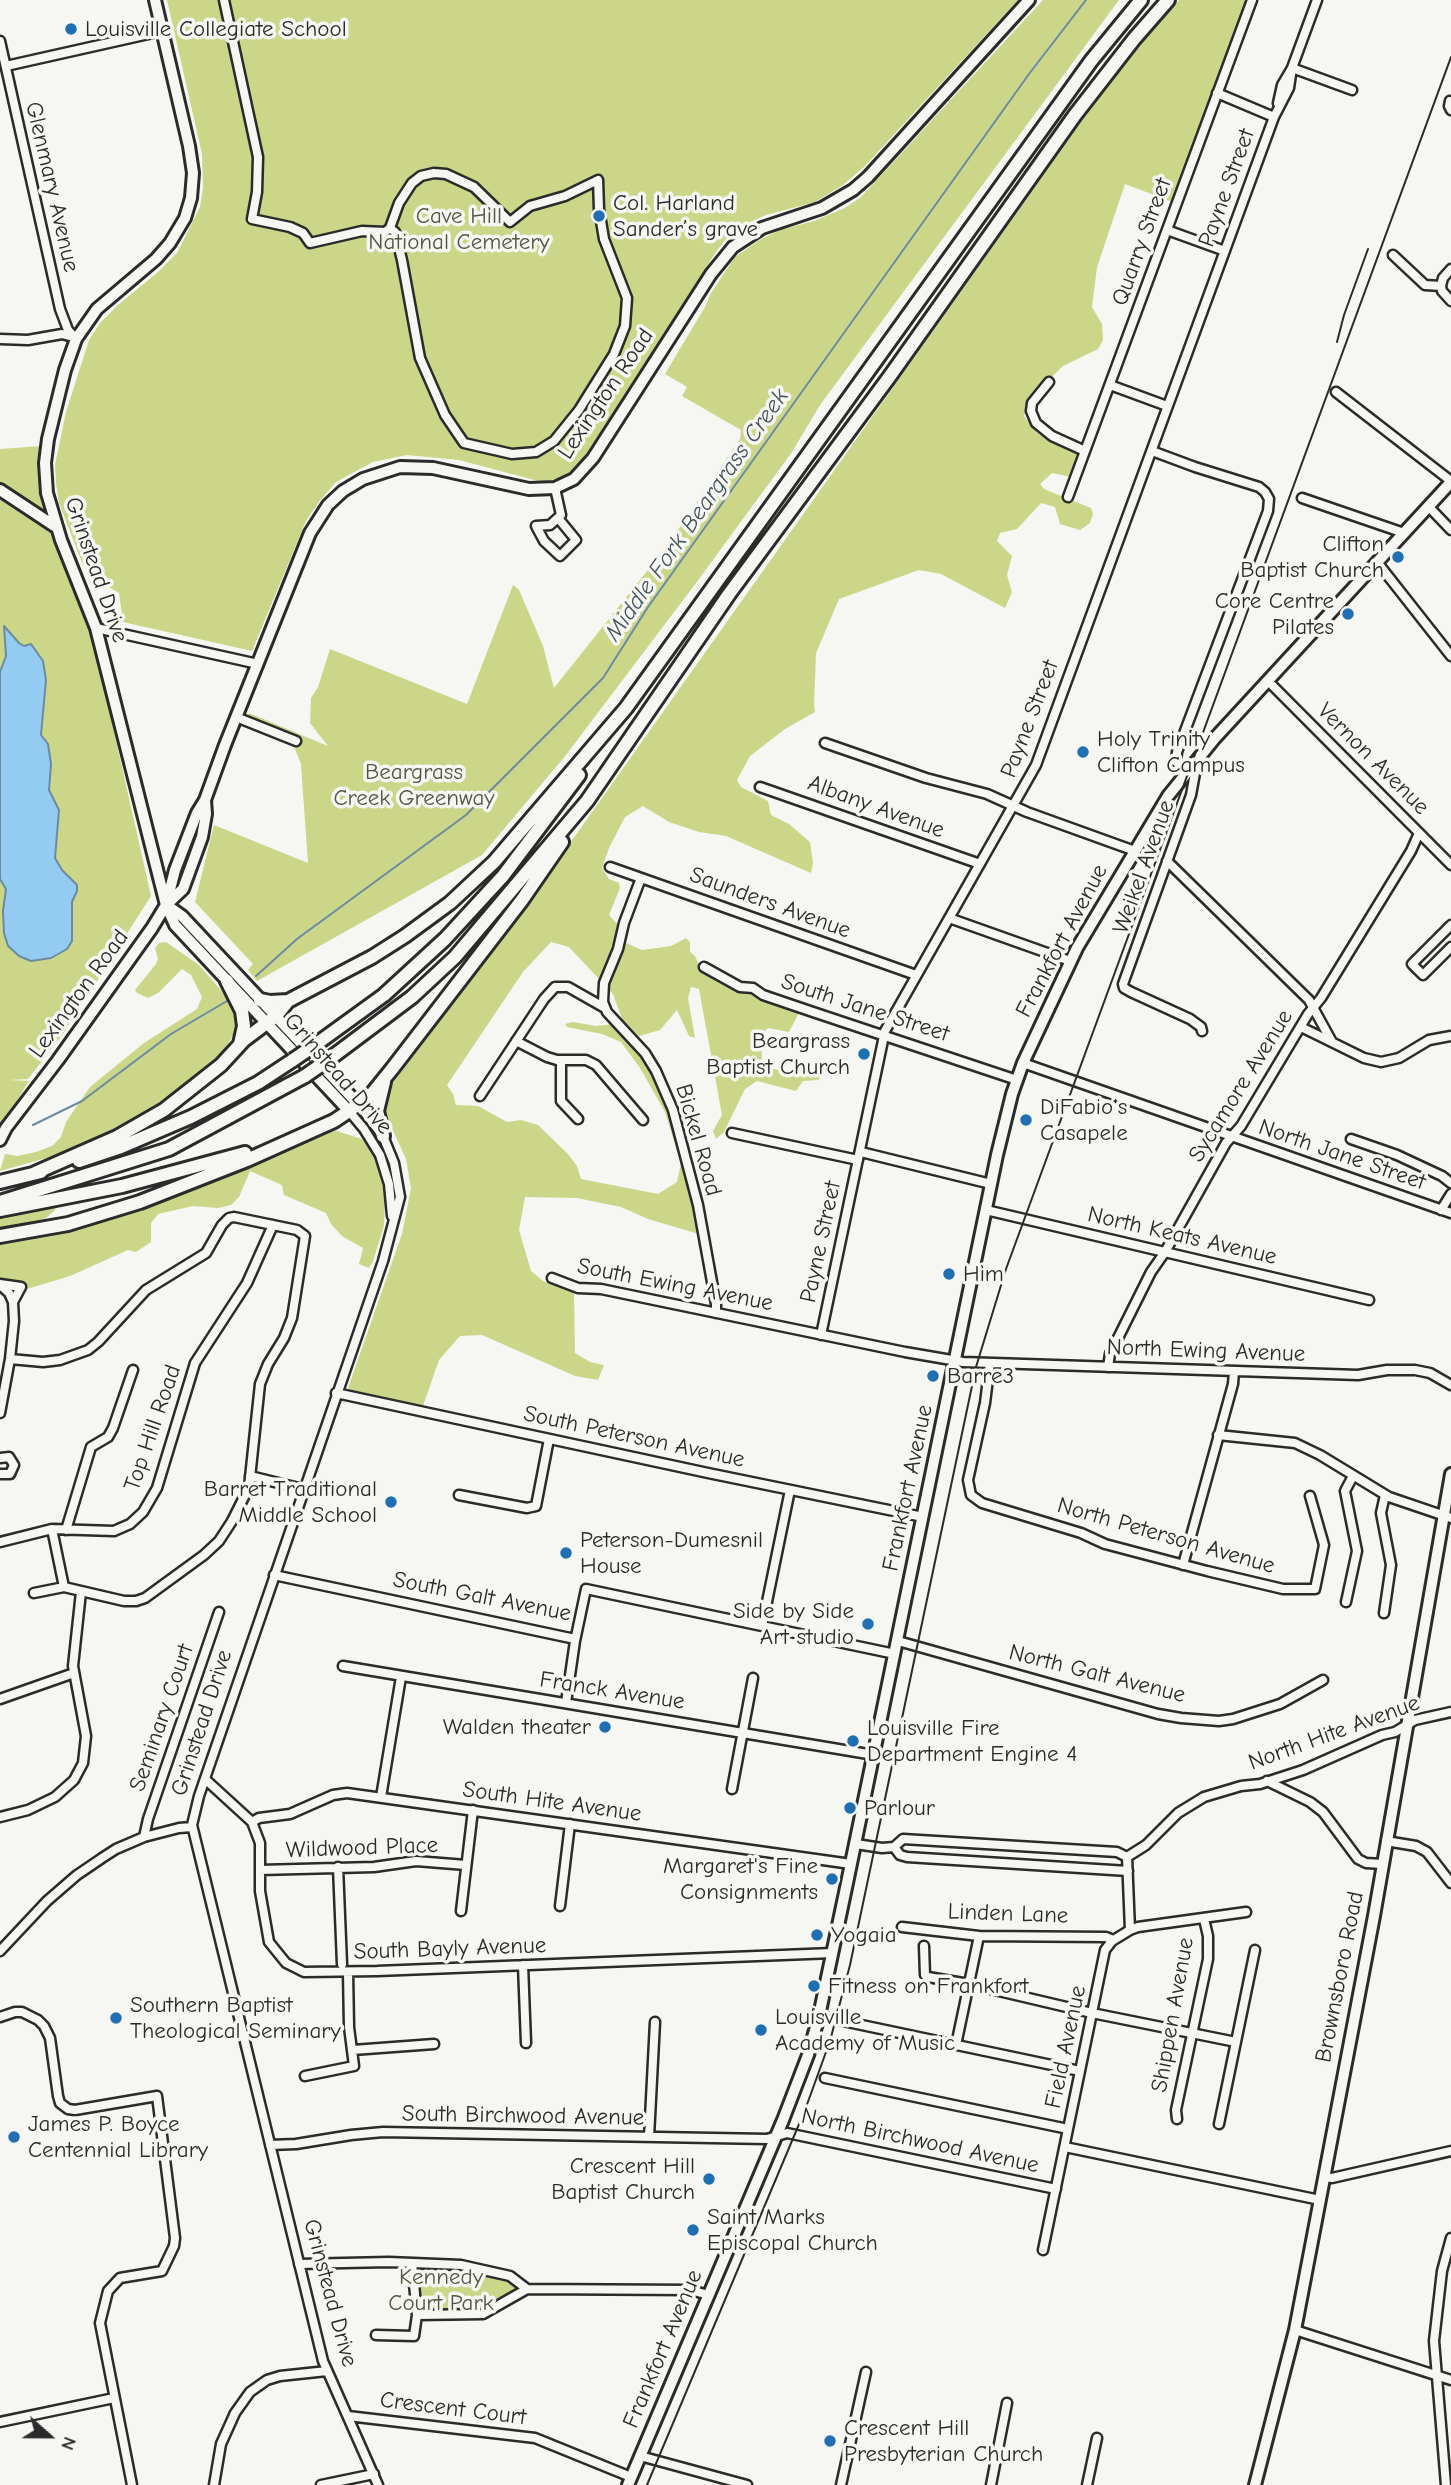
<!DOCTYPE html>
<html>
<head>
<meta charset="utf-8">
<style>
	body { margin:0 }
	#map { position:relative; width:1451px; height:2485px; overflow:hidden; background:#f6f6f2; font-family:"Comic Neue",sans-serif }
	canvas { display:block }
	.north { position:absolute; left:14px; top:2401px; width:70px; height:70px; -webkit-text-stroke:5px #f6f6f2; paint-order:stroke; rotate:111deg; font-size:19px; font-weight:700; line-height:28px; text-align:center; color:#2b2b2b }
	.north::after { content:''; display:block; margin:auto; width:24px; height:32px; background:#2b2b2b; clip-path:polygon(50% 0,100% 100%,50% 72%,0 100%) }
</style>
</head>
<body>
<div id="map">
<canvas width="1451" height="2485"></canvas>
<div class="north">N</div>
</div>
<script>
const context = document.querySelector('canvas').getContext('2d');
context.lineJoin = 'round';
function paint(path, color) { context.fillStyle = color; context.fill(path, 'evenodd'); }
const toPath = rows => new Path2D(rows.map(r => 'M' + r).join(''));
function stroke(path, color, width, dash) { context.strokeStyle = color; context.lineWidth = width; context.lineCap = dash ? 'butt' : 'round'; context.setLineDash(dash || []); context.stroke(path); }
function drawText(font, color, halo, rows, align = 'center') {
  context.font = font + ' "Comic Neue",sans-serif'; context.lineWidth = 7; context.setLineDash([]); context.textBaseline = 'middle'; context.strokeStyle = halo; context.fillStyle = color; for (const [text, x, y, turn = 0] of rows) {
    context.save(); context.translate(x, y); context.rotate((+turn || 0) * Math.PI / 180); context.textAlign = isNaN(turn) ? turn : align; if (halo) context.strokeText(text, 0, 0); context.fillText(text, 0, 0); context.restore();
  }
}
paint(toPath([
	[167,0,1018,0,864,167,843,185,815,202,766,215,734,229,718,249,585,456,565,477,542,482,459,460,407,455,373,462,336,482,318,503,306,521,252,651,123,622,119,593,100,582,83,565,59,503,56,483,55,465,66,412,89,340,100,323,118,305,158,272,177,253,200,207,203,188,202,154],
	[1043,0,1119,0,820,405,792,452,696,583,566,755,482,855,257,981,248,970,253,964,195,902,214,825,308,863,301,764,293,744,244,724,249,713,328,746,310,723,311,698,318,687,330,649,467,704,513,585,519,590,543,646,554,688,667,546,740,439,741,430,682,396,687,387,665,374,705,307,711,293,735,257,761,239,780,230,814,221,845,208,861,197],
	[1179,0,1250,0,1175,203,1125,184,1097,267,1092,307,1102,324,1103,340,1098,349,1063,366,1030,398,1024,416,1037,433,1057,445,1078,454,1078,463,1071,477,1052,473,1040,484,1044,489,1091,508,1093,514,1090,523,1080,530,1060,524,1055,507,1041,503,1017,529,1000,533,997,541,1012,556,1007,575,1012,592,1005,608,941,574,919,570,839,599,816,653,814,706,815,712,785,729,750,756,737,780,741,787,768,801,771,815,789,824,810,842,813,863,811,873,726,836,699,832,669,822,643,806,625,817,609,848,602,868,609,879,619,883,620,888,609,915,618,925,617,939,642,950,671,946,686,938,690,942,690,952,695,956,699,965,721,981,800,1011,789,1032,768,1028,761,1035,762,1067,820,1077,818,1080,803,1081,796,1091,757,1081,745,1089,724,1132,716,1139,713,1131,722,1115,699,989,691,987,688,998,695,1038,689,1036,677,1010,660,1030,639,1036,622,1019,613,994,569,947,551,942,523,972,447,1085,453,1094,456,1105,478,1106,507,1122,521,1120,538,1125,568,1154,577,1166,581,1179,658,1194,677,1182,681,1163,665,1112,640,1068,621,1042,602,1034,567,1027,565,1024,573,1022,596,1026,613,1024,634,1043,660,1086,674,1121,689,1170,699,1234,648,1219,621,1207,577,1198,525,1197,519,1230,531,1271,543,1281,574,1293,575,1353,590,1362,604,1365,598,1380,575,1376,482,1335,460,1336,439,1360,423,1406,351,1390,348,1388,402,1234,411,1188,406,1159,383,1109,387,1091,519,915,1082,121,1132,54],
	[42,446,40,476,43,496,54,541,88,622,97,656,151,896,63,1034,28,1079,9,1080,29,1081,0,1129,0,449],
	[166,942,199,965,232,1003,238,1017,238,1026,222,1055,196,1078,159,1105,118,1127,50,1157,0,1171,5,1154,17,1156,36,1152,52,1146,61,1137,66,1122,90,1087,144,1043,197,1009,202,997,191,975,182,969,158,993,148,998,137,993,135,990,156,964,158,959,155,948,159,943],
	[333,1130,362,1139,375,1156,385,1191,384,1226,373,1261,369,1268,359,1264,363,1248,342,1236,331,1224,326,1213,284,1195,282,1185,250,1171,239,1197,231,1205,218,1208,193,1206,158,1214,151,1223,151,1242,136,1252,128,1250,70,1276,27,1289,21,1281,0,1281,0,1241,64,1232,118,1216,304,1139],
	[54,1205,57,1206,54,1211,46,1218,16,1228,0,1228,0,1215],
	[412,2263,474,2266,504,2274,525,2287,478,2314,417,2315]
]), '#cbd689');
const water = toPath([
	[4,626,19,643,24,646,31,644,43,661,46,680,41,735,48,744,51,764,49,790,59,810,55,858,62,870,77,885,77,891,72,902,72,941,67,949,51,958,31,961,19,956,8,946,4,933,3,911,6,889,0,879,0,672,6,656,4,626]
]);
paint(water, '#94cbf2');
stroke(water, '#6a8ba2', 2);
stroke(toPath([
	[256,976,297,939,466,815,603,678,648,607,1029,74,1086,0],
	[33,1125,82,1101,171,1034,227,1001]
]), '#6a8ba2', 2);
const minor = toPath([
	[224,0,258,157,257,192,252,219,290,227,303,233,310,243,362,231,385,232,390,228],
	[0,41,60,309,68,330,76,339],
	[6,66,162,31],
	[1292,68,1352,90],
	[1217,93,1274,117],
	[1450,101,1449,106,1451,110],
	[1278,103,1282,85,1292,68,1317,0],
	[434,173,446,174,474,187,510,222,530,206,565,196,598,180,599,209,604,239,627,298,625,326,614,354,579,410,554,441,536,452,512,454,464,443,445,415,420,358,402,260,395,232,390,228,399,203,412,183,421,176,434,173],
	[1167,230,1225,251],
	[1393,255,1425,285,1441,286],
	[1441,286,1443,278,1451,269],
	[1441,286,1442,291,1451,301],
	[0,339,28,340,62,334,73,337],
	[1049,382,1032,403,1031,411,1036,423,1052,436,1085,451],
	[1110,385,1167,406],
	[1336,392,1451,481],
	[1152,451,1195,467,1259,487,1265,492,1269,499,1268,511,1177,752,1176,762,1186,772],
	[555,488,561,515,550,525,536,526,544,541,560,556,576,540,558,518],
	[1068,497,1252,0],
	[1302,498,1404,533],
	[1428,506,1451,530],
	[1377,562,1451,656],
	[96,628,258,664],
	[1268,681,1451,865],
	[236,717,296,741],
	[825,743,926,778,987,794,1027,812,1135,851],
	[1197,762,1191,795,1123,984,1124,988,1131,992,1190,1019,1201,1027,1202,1031],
	[760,787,980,864],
	[1167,861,1309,1000,1332,1042],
	[610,867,916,975],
	[641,878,624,923,618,949,604,983,603,1002,607,1012,645,1053,656,1071,673,1110,698,1205,716,1304,716,1313],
	[949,918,1070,961],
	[1451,925,1412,964,1423,975,1451,947],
	[704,967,740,987,753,988,763,995,810,1011,1017,1080],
	[1301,1027,1364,1058,1381,1062,1399,1058,1429,1040,1451,1036],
	[516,1041,547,1057,557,1060,586,1060,596,1065,643,1120],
	[561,1060,561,1101,578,1119],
	[1023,1063,1451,1213],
	[480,1096,544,999,555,987,568,987,605,1008],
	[358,1104,383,1136,394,1163,400,1197,383,1261,199,1796,192,1825,323,2361,378,2485],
	[349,1111,364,1129,380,1155,389,1184,392,1216],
	[732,1133,858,1160],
	[1351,1139,1397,1155,1442,1176,1451,1183],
	[861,1152,991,1184],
	[986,1210,1369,1300],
	[1441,1210,1451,1194],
	[552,1278,578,1288,601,1289,905,1352,963,1362,1358,1375,1387,1370,1415,1370,1430,1373,1451,1385],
	[0,1284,21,1287,13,1302],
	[0,1285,9,1293,13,1302,14,1321,10,1359,0,1413],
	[821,1335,885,1031,1036,765,1274,117,1289,88,1292,68],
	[10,1359,43,1362,60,1360,88,1350,98,1342,146,1290,206,1253,222,1225,229,1218,234,1217,297,1230,305,1236,292,1318,284,1338,268,1364,260,1384,249,1487,232,1521,219,1541,204,1555,145,1598,136,1601,124,1601,64,1587,34,1593],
	[990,1363,985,1403,968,1480,971,1495,982,1503,1081,1533,1105,1544,1207,1571,1283,1589,1315,1589,1324,1545,1310,1496],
	[1108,1367,1110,1354,1151,1272,1165,1252,1226,1143,1241,1126,1308,1014,1321,998,1411,851,1419,833],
	[336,1393,708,1473,923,1517],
	[1218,1435,1295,1443,1320,1455,1389,1497,1451,1518],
	[0,1458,9,1457,14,1465,10,1474,0,1474],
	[250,1476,303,1489],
	[459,1495,527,1508,536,1506,549,1439],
	[52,1529,64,1587],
	[66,1530,91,1447,108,1437,113,1428,133,1370],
	[0,1542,52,1529,114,1531,130,1524,143,1512,157,1488,195,1363,247,1283,273,1225],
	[1183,1565,1233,1384,1234,1371],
	[274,1575,575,1639],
	[1346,1602,1357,1551,1345,1491,1353,1476],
	[1384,1613,1391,1565,1381,1513,1385,1495],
	[762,1626,790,1490],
	[898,1641,1158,1714,1181,1718,1219,1721,1233,1719,1280,1704,1323,1680],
	[343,1666,874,1755],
	[0,1699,74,1673],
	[566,1703,575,1641,586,1589,895,1654],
	[205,1779,252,1822,260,1843,260,1891,269,1942,286,1963,304,1972,377,1971,833,1953],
	[1267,1781,1310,1802,1323,1812,1358,1859,1366,1863,1382,1864],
	[732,1789,753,1678],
	[381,1797,401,1677],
	[0,1817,28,1810,55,1797,74,1780,83,1763,86,1736,73,1666,81,1592],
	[252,1822,259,1818,290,1814,333,1795,347,1793,851,1864],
	[144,1837,148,1819,219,1612],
	[1386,1841,1416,1846,1427,1852,1451,1883],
	[856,1844,882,1848,894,1847],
	[1127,1857,1117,1852,903,1839,894,1847,900,1855,907,1857,1128,1871],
	[338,1867,342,1964],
	[260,1870,374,1867,416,1861,466,1865],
	[560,1906,570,1824],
	[461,1911,473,1810],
	[902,1927,979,1936,1106,1937,1113,1940],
	[1130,1930,1138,1927,1246,1912],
	[924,1946,925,1975,928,1977,969,1984,1092,2013,1236,2042],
	[0,1951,47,1901,77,1875,102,1858,116,1849,144,1837,179,1828,192,1827],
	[523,1965,526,2043],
	[819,2016,1080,2071],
	[0,2017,15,2012,22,2012,38,2020,44,2026,50,2038,58,2096,60,2103,68,2109,75,2110,157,2096,175,2238,174,2246,162,2271,120,2278,108,2291,100,2323,132,2485],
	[956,2045,979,1936],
	[353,2050,434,2044],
	[305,2076,354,2066,349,2027,348,1972],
	[825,2078,1068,2129],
	[1177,2119,1176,2110,1208,1959,1208,1936,1204,1919],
	[1219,2124,1255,1950],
	[649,2137,655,2022],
	[270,2145,296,2144,351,2135,383,2132,767,2139,787,2133,1056,2189],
	[1065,2147,1320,2200],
	[1324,2177,1332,2178,1451,2151],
	[1043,2250,1105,1950,1112,1941,1130,1930,1127,1857,1146,1845,1178,1813,1204,1797,1241,1786,1260,1784,1303,1770,1382,1735,1395,1732,1415,1720,1451,1712],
	[299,2264,389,2262,461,2265,510,2276,527,2289,690,2290,709,2295],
	[417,2315,483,2314,527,2289],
	[1295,2330,1451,2380],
	[376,2335,414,2336,417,2315,412,2263],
	[348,2416,535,2438,631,2477],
	[0,2422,114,2398],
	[640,2456,747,2485],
	[214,2485,221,2444,235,2413,250,2392,267,2380,280,2376,327,2371],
	[321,2485,374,2474],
	[841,2485,866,2372],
	[991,2485,1007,2403],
	[1087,2485,1097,2438],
	[1446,2485,1434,2341,1442,2271,1451,2238]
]);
const major = toPath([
	[155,0,189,146,193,173,191,198,185,218,170,243,156,259,97,309,76,339,65,370,48,439,45,463,47,493,61,540,96,628,166,905,175,925,349,1111],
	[0,490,56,527],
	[166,905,175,870,197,813,205,800,225,745,310,533,328,505,343,491,363,479,400,467,433,468,529,489,555,488,574,479,593,458,711,274,733,247,762,228,822,208,853,190,868,177,1029,0],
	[168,906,182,916,358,1104],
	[0,1140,6,1128,58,1060,152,928,166,905,183,889,202,837,206,814,205,800],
	[628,2485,783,2120,808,2055,819,2016,847,1883,997,1155,1012,1094,1023,1063,1077,948,1168,796,1215,738,1451,482],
	[1255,2485,1295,2330,1317,2215,1374,1916,1451,1474]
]);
const highway = toPath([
	[227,981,242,1011,244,1026,240,1044],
	[260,1000,270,1002,288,1001],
	[315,1045,384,995,445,939,503,876,579,775],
	[328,1060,412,997,455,957,587,801,729,594,890,376,1075,115,1134,39,1168,0],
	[383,1136,377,1111,384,1082],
	[79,1161,121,1147,191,1117,258,1083,293,1060],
	[35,1173,117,1137,164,1110,221,1065,244,1040,276,1016,288,1001,372,957,405,936,450,903,494,862,626,708,1091,61,1141,0],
	[0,1182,41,1172],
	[0,1202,169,1149,305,1076],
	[0,1210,122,1186,245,1153],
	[0,1236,68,1224,140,1202,247,1160,334,1121,349,1111,371,1095,392,1069,522,900,562,842]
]);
stroke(minor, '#2b2b2b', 13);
stroke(major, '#2b2b2b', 16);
stroke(highway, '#2b2b2b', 18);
stroke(minor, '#f6f6f2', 8);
stroke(major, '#f6f6f2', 10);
stroke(highway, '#f6f6f2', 12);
stroke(toPath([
	[1337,342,1344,315,1368,249],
	[647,2485,805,2110,830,2041,850,1965,976,1367,1006,1269,1451,57]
]), '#2b2b2b', 2);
const highwayBridge = toPath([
	[293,1060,315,1045],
	[305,1076,328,1060]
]);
stroke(highwayBridge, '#2b2b2b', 18, []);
stroke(highwayBridge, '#f6f6f2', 12);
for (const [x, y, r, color] of [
	[71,29,7,"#1f6fb2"],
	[599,216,7,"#1f6fb2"],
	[1398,557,7,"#1f6fb2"],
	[1348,614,7,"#1f6fb2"],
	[1083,752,7,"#1f6fb2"],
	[864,1054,7,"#1f6fb2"],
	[1026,1120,7,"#1f6fb2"],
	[949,1274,7,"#1f6fb2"],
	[933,1376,7,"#1f6fb2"],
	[391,1502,7,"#1f6fb2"],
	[566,1553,7,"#1f6fb2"],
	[868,1624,7,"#1f6fb2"],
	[605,1727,7,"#1f6fb2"],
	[853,1741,7,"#1f6fb2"],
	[850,1808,7,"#1f6fb2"],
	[832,1879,7,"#1f6fb2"],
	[817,1935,7,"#1f6fb2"],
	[814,1986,7,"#1f6fb2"],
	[116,2018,7,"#1f6fb2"],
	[761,2030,7,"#1f6fb2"],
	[14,2137,7,"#1f6fb2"],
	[709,2179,7,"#1f6fb2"],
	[693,2230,7,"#1f6fb2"],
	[830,2441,7,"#1f6fb2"]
]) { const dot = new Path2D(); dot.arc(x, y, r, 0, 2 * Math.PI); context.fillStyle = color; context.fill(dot); stroke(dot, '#f6f6f2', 2.5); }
drawText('23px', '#2b2b2b', '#f6f6f2', [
	["Louisville Collegiate School",85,29],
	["Col. Harland",613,203],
	["Sander’s grave",613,229],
	["Clifton",1384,544,"right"],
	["Baptist Church",1384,570,"right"],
	["Core Centre",1334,601,"right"],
	["Pilates",1334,627,"right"],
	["Holy Trinity",1097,739],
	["Clifton Campus",1097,765],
	["Beargrass",850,1041,"right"],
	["Baptist Church",850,1067,"right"],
	["DiFabio's",1040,1107],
	["Casapele",1040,1133],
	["Him",963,1274],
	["Barre3",947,1376],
	["Barret Traditional",377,1489,"right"],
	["Middle School",377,1515,"right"],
	["Peterson-Dumesnil",580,1540],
	["House",580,1566],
	["Side by Side",854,1611,"right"],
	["Art studio",854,1637,"right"],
	["Walden theater",591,1727,"right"],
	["Louisville Fire",867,1728],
	["Department Engine 4",867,1754],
	["Parlour",864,1808],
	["Margaret's Fine",818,1866,"right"],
	["Consignments",818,1892,"right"],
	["Yogaia",831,1935],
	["Fitness on Frankfort",828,1986],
	["Southern Baptist",130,2005],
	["Theological Seminary",130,2031],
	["Louisville",775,2017],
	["Academy of Music",775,2043],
	["James P. Boyce",28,2124],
	["Centennial Library",28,2150],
	["Crescent Hill",695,2166,"right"],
	["Baptist Church",695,2192,"right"],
	["Saint Marks",707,2217],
	["Episcopal Church",707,2243],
	["Crescent Hill",844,2428],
	["Presbyterian Church",844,2454]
], 'left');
drawText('23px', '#2b2b2b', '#f6f6f2', [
	["Glenmary Avenue",52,187,77],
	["Payne Street",1227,188,-70],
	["Quarry Street",1142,242,-70],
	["Lexington Road",606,394,-56],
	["Grinstead Drive",96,570,71],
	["Payne Street",1030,719,-69],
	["Vernon Avenue",1373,759,45],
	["Albany Avenue",876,807,20],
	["Weikel Avenue",1144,867,-70],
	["Saunders Avenue",770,903,20],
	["Frankfort Avenue",1062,941,-62],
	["Lexington Road",79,994,-54],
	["South Jane Street",865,1008,18],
	["Grinstead Drive",338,1074,49],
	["Sycamore Avenue",1241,1086,-58],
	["Bickel Road",698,1140,74],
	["North Jane Street",1342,1155,19],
	["North Keats Avenue",1182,1236,13],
	["Payne Street",821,1242,-78],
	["South Ewing Avenue",675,1285,11],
	["North Ewing Avenue",1206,1351,2],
	["Top Hill Road",153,1428,-71],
	["South Peterson Avenue",634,1437,12],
	["Frankfort Avenue",908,1488,-78],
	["North Peterson Avenue",1166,1536,16],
	["South Galt Avenue",482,1597,11],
	["North Galt Avenue",1097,1674,14],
	["Franck Avenue",612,1691,9],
	["Seminary Court",162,1718,-71],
	["Grinstead Drive",202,1723,-72],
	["North Hite Avenue",1334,1733,-20],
	["South Hite Avenue",552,1802,8],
	["Wildwood Place",362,1848,-2],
	["Linden Lane",1008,1914,2],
	["South Bayly Avenue",450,1949,-2],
	["Brownsboro Road",1340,1977,-79],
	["Shippen Avenue",1173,2015,-80],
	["Field Avenue",1066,2047,-78],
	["South Birchwood Avenue",523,2116,1],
	["North Birchwood Avenue",920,2141,12],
	["Grinstead Drive",330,2293,75],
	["Frankfort Avenue",663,2349,-67],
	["Crescent Court",453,2409,7]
]);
drawText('23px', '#535642', '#f6f6f2', [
	["Cave Hill",459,216],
	["National Cemetery",459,242],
	["Beargrass",414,772],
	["Creek Greenway",414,798],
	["Kennedy",441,2277],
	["Court Park",441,2303]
]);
drawText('italic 24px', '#45535d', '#f6f6f2', [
	["Middle Fork Beargrass Creek",697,515,-55]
]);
</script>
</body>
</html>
